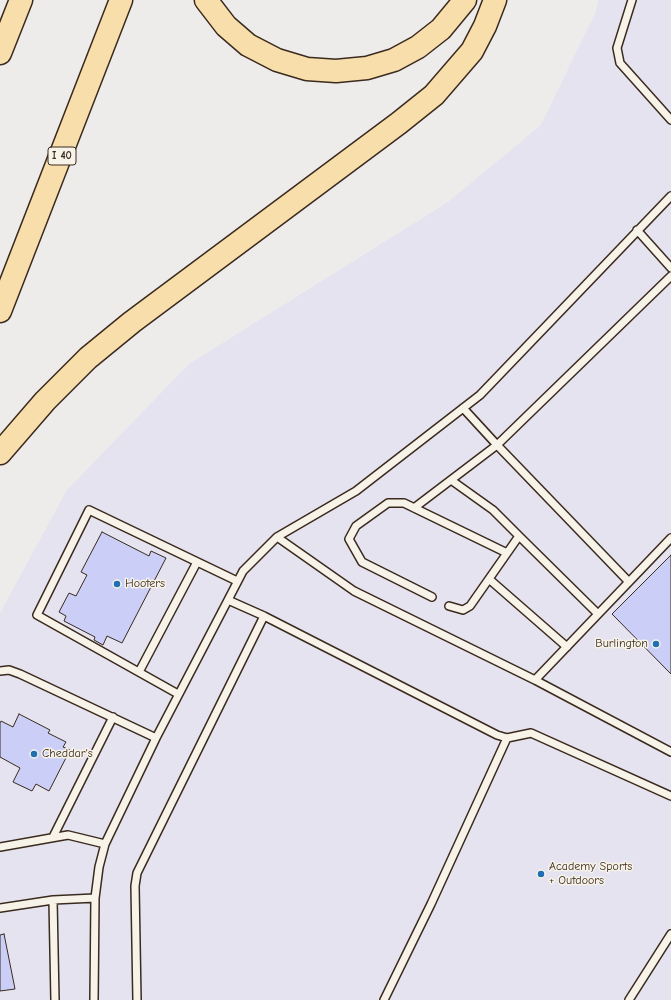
<!DOCTYPE html>
<style>
body{margin:0}
canvas{display:block;background:#eeeceb}
</style>
<canvas width="671" height="1000"></canvas>
<script>
const context = document.querySelector('canvas').getContext('2d');
context.lineJoin = 'round';
function fillPath(path, color) {
  context.fillStyle = color;
  context.fill(path, 'evenodd');
}
function shape(rows) {
  const path = new Path2D();
  for (const r of rows) {
    path.moveTo(r[0], r[1]);
    for (let i = 2; i < r.length; i += 2) path.lineTo(r[i], r[i + 1]);
  }
  return path;
}
function strokePath(path, color, width, dash) {
  context.strokeStyle = color;
  context.lineWidth = width;
  context.lineCap = dash ? 'butt' : 'round';
  context.setLineDash(dash || []);
  context.stroke(path);
}
function write(font, color, halo, rows, align = 'center') {
  context.font = font + ' "Comic Neue",sans-serif';
  context.lineWidth = 3;
  context.setLineDash([]);
  context.textBaseline = 'middle';
  context.strokeStyle = halo;
  context.fillStyle = color;
  for (const [text, x, y, turn = 0] of rows) {
    context.save();
    context.translate(x, y);
    context.rotate((+turn || 0) * Math.PI / 180);
    context.textAlign = isNaN(turn) ? turn : align;
    if (halo) context.strokeText(text, 0, 0);
    context.fillText(text, 0, 0);
    context.restore();
  }
}
fillPath(shape([
 [598,0,671,0,671,1000,0,1000,0,613,67,490,189,364,448,202,541,125,596,11]
]), '#e4e3ef');
const building = shape([
 [102,532,149,556,151,551,166,558,122,643,107,636,103,645,94,640,95,637,64,621,66,616,59,612,69,593,76,596,87,575,81,572,102,532],
 [671,555,671,674,612,614,671,555],
 [19,714,50,730,48,733,66,742,63,747,70,750,49,791,36,784,32,791,13,782,20,768,0,757,0,723,1,721,13,727,19,714],
 [4,934,15,989,0,991,0,935,4,934]
]);
fillPath(building, '#cbcff7');
strokePath(building, '#3b2a1e', 1);
const service = shape([
 [632,0,617,48,620,63,671,120],
 [637,230,671,268],
 [463,408,497,445,671,276],
 [451,480,493,510,519,536],
 [414,508,497,445,629,582],
 [277,537,354,591,535,680,671,752],
 [489,579,567,647],
 [432,597,362,562,349,539,356,526,388,503,404,503,507,553],
 [228,600,243,571,277,537,356,491,480,395,671,196],
 [449,606,463,610,470,606,519,536,598,614],
 [0,671,9,670,20,674,156,738],
 [139,672,197,562],
 [535,680,671,538],
 [178,694,37,615,89,510,237,581],
 [53,837,113,717],
 [0,847,68,835,105,844],
 [53,900,55,1000],
 [0,908,53,900,95,898],
 [94,1000,95,898,99,867,105,844,156,738,228,600,264,616,497,735,507,738,531,733,671,796],
 [137,1000,135,886,137,873,264,616],
 [384,1000,431,904,507,738],
 [629,1000,671,934]
]);
const motorway = shape([
 [206,0,226,26,248,45,277,60,307,69,336,71,367,68,394,60,418,47,441,29,465,0],
 [0,53,21,0],
 [0,311,121,0],
 [0,453,45,401,88,358,132,322,399,123,434,95,472,51,485,26,495,0]
]);
strokePath(service, '#3b2a1e', 10);
strokePath(motorway, '#3b2a1e', 25);
strokePath(service, '#f7f3e8', 7);
strokePath(motorway, '#f8deab', 22);
for (const [x, y, r, color] of [
 [117,584,4,"#1f6fb2"],
 [656,644,4,"#1f6fb2"],
 [34,754,4,"#1f6fb2"],
 [541,874,4,"#1f6fb2"]
]) {
  const dot = new Path2D();
  dot.arc(x, y, r, 0, 2 * Math.PI);
  context.fillStyle = color;
  context.fill(dot);
  strokePath(dot, '#f7f3e8', 1.5);
}
for (const [x, y, w] of [
 [62,156,28]
]) {
  const box = new Path2D();
  box.roundRect(x - w / 2, y - 9, w, 18, 3);
  context.fillStyle = '#f7f3e8';
  context.fill(box);
  strokePath(box, '#3b2a1e', 1);
}
write('bold 11px', '#3b2a1e', null, [
 ["I 40",62,156]
]);
write('12px', '#3b2a1e', '#f7f3e8', [
 ["Hooters",125,584],
 ["Burlington",648,644,"right"],
 ["Cheddar's",42,754],
 ["Academy Sports",549,867],
 ["+ Outdoors",549,881]
], 'left');
</script>
